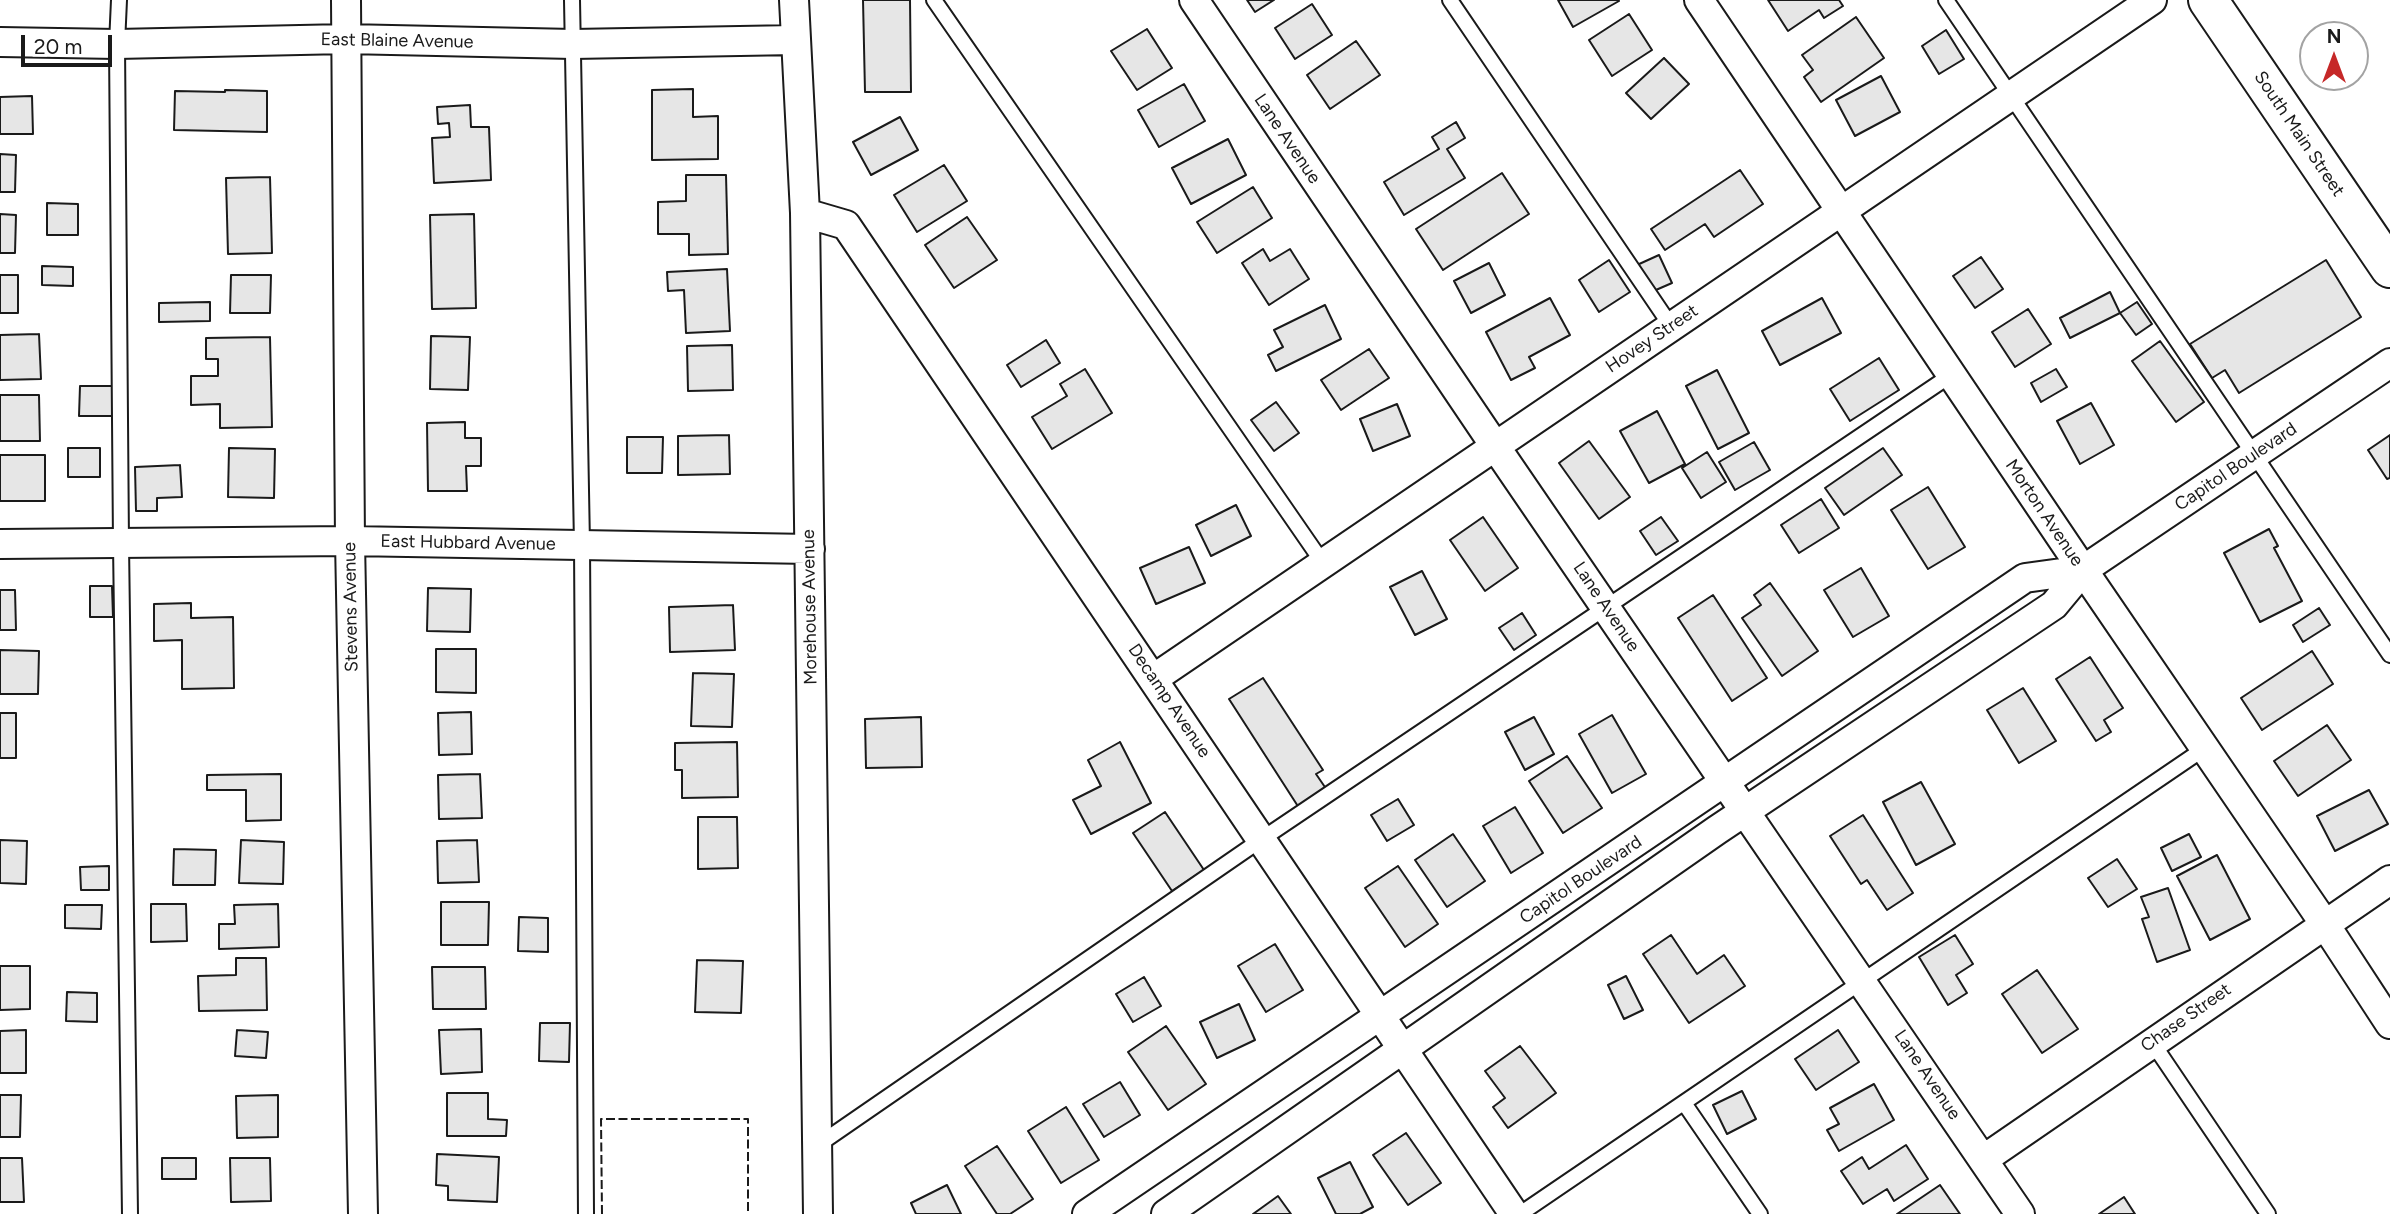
<!DOCTYPE html>
<style>
body{margin:0}
#map{position:relative;width:2390px;height:1214px;overflow:hidden;background:#fff;font-family:Figtree,sans-serif}
canvas{display:block}
.north{position:absolute;left:2299px;top:21px;width:70px;height:70px;box-sizing:border-box;background:#fff;border:2px solid #a3a3a3;border-radius:50%;rotate:0deg;font-size:19px;font-weight:700;line-height:28px;text-align:center;color:#1a1a1a}
.north::after{content:'';display:block;margin:auto;width:24px;height:32px;background:#c62828;clip-path:polygon(50% 0,100% 100%,50% 72%,0 100%)}
.scale{position:absolute;left:21px;top:35px;width:91px;height:32px;box-sizing:border-box;border:4px solid #1a1a1a;border-top:0;padding-left:9px;font-size:21px;line-height:24px;white-space:nowrap;color:#1a1a1a;-webkit-text-stroke:5px #fff;paint-order:stroke}
</style>
<div id="map">
<canvas width="2390" height="1214"></canvas>
<div class="north">N</div>
<div class="scale">20 m</div>
</div>
<script>
const context = document.querySelector('canvas').getContext('2d');
context.lineJoin = 'round';
function fillPath(path, color) {
  context.fillStyle = color;
  context.fill(path, 'evenodd');
}
function shape(rows) {
  const path = new Path2D();
  for (const r of rows) {
    path.moveTo(r[0], r[1]);
    for (let i = 2; i < r.length; i += 2) path.lineTo(r[i], r[i + 1]);
  }
  return path;
}
function strokePath(path, color, width, dash) {
  context.strokeStyle = color;
  context.lineWidth = width;
  context.lineCap = dash ? 'butt' : 'round';
  context.setLineDash(dash || []);
  context.stroke(path);
}
function write(font, color, halo, rows, align = 'center') {
  context.font = font + ' Figtree,sans-serif';
  context.lineWidth = 5;
  context.setLineDash([]);
  context.textBaseline = 'middle';
  context.strokeStyle = halo;
  context.fillStyle = color;
  for (const [text, x, y, turn = 0] of rows) {
    context.save();
    context.translate(x, y);
    context.rotate((+turn || 0) * Math.PI / 180);
    context.textAlign = isNaN(turn) ? turn : align;
    if (halo) context.strokeText(text, 0, 0);
    context.fillText(text, 0, 0);
    context.restore();
  }
}
const building = shape([
 [863,0,910,0,911,92,865,92,863,0],
 [1247,0,1274,0,1255,12,1247,0],
 [1558,0,1618,0,1619,1,1573,27,1558,0],
 [1768,0,1839,0,1843,6,1824,18,1819,10,1788,31,1768,0],
 [1312,4,1332,35,1295,59,1275,28,1312,4],
 [1629,14,1652,50,1612,76,1589,40,1629,14],
 [1856,17,1884,58,1821,102,1804,77,1813,70,1802,55,1856,17],
 [1147,29,1172,68,1137,90,1111,51,1147,29],
 [1946,30,1964,59,1939,74,1922,46,1946,30],
 [1356,41,1380,75,1330,109,1307,75,1356,41],
 [1664,58,1689,84,1651,119,1626,93,1664,58],
 [1881,76,1900,112,1855,136,1836,100,1881,76],
 [1184,84,1205,121,1159,147,1138,110,1184,84],
 [693,89,693,117,718,116,718,159,652,160,652,90,693,89],
 [225,90,267,91,267,132,174,130,175,91,225,92,225,90],
 [32,96,33,134,0,134,0,97,32,96],
 [470,105,471,127,489,127,491,180,434,183,432,138,450,137,449,123,438,124,437,107,470,105],
 [900,117,918,150,871,175,853,142,900,117],
 [1456,122,1465,138,1447,149,1465,178,1404,215,1384,182,1439,149,1432,137,1456,122],
 [1228,139,1246,175,1191,204,1172,168,1228,139],
 [0,154,16,155,15,192,0,192,0,154],
 [944,165,967,201,917,232,894,195,944,165],
 [1740,170,1763,204,1714,237,1705,224,1665,250,1651,229,1740,170],
 [1502,173,1529,214,1443,270,1416,229,1502,173],
 [686,175,726,175,728,254,689,255,689,234,658,234,658,202,686,201,686,175],
 [270,177,272,253,228,254,226,178,270,177],
 [1253,187,1272,218,1217,253,1197,222,1253,187],
 [47,203,78,204,78,235,47,235,47,203],
 [0,214,16,215,15,253,0,253,0,214],
 [474,214,476,308,432,309,430,215,474,214],
 [967,217,997,260,954,288,925,245,967,217],
 [1263,249,1270,261,1290,249,1309,279,1269,305,1242,263,1263,249],
 [1659,255,1672,283,1649,293,1637,265,1659,255],
 [1981,257,2003,289,1975,308,1953,276,1981,257],
 [1609,260,1630,292,1599,312,1579,280,1609,260],
 [2326,260,2361,317,2239,393,2225,370,2212,378,2190,344,2326,260],
 [1489,263,1505,295,1471,313,1454,281,1489,263],
 [42,266,73,267,73,286,42,285,42,266],
 [727,269,730,331,686,333,684,290,668,291,667,272,727,269],
 [0,275,18,275,18,313,0,313,0,275],
 [231,275,271,275,270,313,230,313,231,275],
 [2110,292,2120,313,2070,338,2060,318,2110,292],
 [1550,298,1570,335,1529,357,1535,368,1511,380,1486,332,1550,298],
 [1822,298,1841,333,1780,365,1762,331,1822,298],
 [210,302,210,321,159,322,159,303,210,302],
 [2137,302,2152,324,2136,335,2120,313,2137,302],
 [1325,305,1341,339,1276,371,1268,355,1283,347,1274,330,1325,305],
 [2028,309,2051,344,2015,367,1992,332,2028,309],
 [39,334,41,379,0,380,0,335,39,334],
 [431,336,470,337,468,390,430,389,431,336],
 [270,337,272,427,220,428,220,404,191,405,191,376,218,376,218,359,206,359,206,338,270,337],
 [1046,340,1060,363,1021,387,1007,365,1046,340],
 [2160,341,2204,402,2176,422,2132,361,2160,341],
 [732,345,733,390,688,391,687,346,732,345],
 [1369,349,1389,378,1341,410,1321,380,1369,349],
 [1879,358,1899,390,1850,421,1830,389,1879,358],
 [1085,369,1112,413,1052,449,1032,417,1067,396,1060,384,1085,369],
 [2056,369,2067,387,2041,402,2031,383,2056,369],
 [1717,370,1749,433,1718,449,1686,386,1717,370],
 [80,386,112,386,112,416,79,416,80,386],
 [0,395,39,395,40,441,0,441,0,395],
 [1276,402,1299,433,1274,451,1251,420,1276,402],
 [2091,403,2114,445,2080,464,2057,421,2091,403],
 [1397,404,1410,436,1373,451,1360,419,1397,404],
 [1657,411,1685,464,1649,483,1620,431,1657,411],
 [465,422,465,438,481,438,481,466,466,466,467,491,428,491,427,423,465,422],
 [729,435,730,474,678,475,678,436,729,435],
 [2390,435,2390,478,2387,479,2368,450,2390,435],
 [627,437,663,437,662,473,627,473,627,437],
 [1589,441,1630,497,1599,519,1559,463,1589,441],
 [1754,442,1770,470,1735,490,1719,462,1754,442],
 [68,448,100,448,100,477,68,477,68,448],
 [229,448,275,449,274,498,228,497,229,448],
 [1883,448,1902,475,1844,515,1825,488,1883,448],
 [1707,452,1726,482,1701,498,1682,468,1707,452],
 [0,455,45,455,45,501,0,501,0,455],
 [180,465,182,497,157,498,157,511,136,511,135,467,180,465],
 [1928,487,1965,547,1928,569,1891,510,1928,487],
 [1821,499,1839,528,1799,553,1781,525,1821,499],
 [1236,505,1251,536,1211,556,1196,525,1236,505],
 [1483,517,1518,568,1485,591,1450,540,1483,517],
 [1661,517,1678,541,1656,555,1640,531,1661,517],
 [2269,529,2278,546,2274,548,2302,601,2260,622,2224,553,2269,529],
 [1189,547,1205,583,1156,604,1140,568,1189,547],
 [1861,568,1889,616,1853,637,1824,590,1861,568],
 [1422,571,1447,619,1415,635,1390,587,1422,571],
 [1770,583,1818,651,1782,676,1742,618,1761,605,1754,595,1770,583],
 [90,586,112,586,113,617,90,617,90,586],
 [428,588,471,589,470,632,427,631,428,588],
 [0,590,15,590,16,630,0,630,0,590],
 [1713,595,1767,678,1732,701,1678,618,1713,595],
 [191,603,191,618,233,617,234,688,182,689,182,640,154,641,154,604,191,603],
 [733,605,735,650,670,652,669,607,733,605],
 [2319,608,2330,625,2303,642,2293,625,2319,608],
 [1522,613,1536,635,1514,650,1499,628,1522,613],
 [436,649,476,649,476,693,436,692,436,649],
 [0,650,39,651,38,694,0,694,0,650],
 [2312,651,2333,684,2262,730,2241,698,2312,651],
 [2090,657,2123,708,2104,720,2111,732,2096,741,2056,679,2090,657],
 [693,673,734,674,732,727,691,726,693,673],
 [1263,678,1323,770,1316,774,1329,793,1301,811,1229,699,1263,678],
 [2023,688,2056,741,2019,763,1987,710,2023,688],
 [471,712,472,754,439,755,438,713,471,712],
 [0,713,16,713,16,758,0,758,0,713],
 [1612,715,1646,774,1612,793,1579,734,1612,715],
 [921,717,922,767,866,768,865,719,921,717],
 [1534,717,1554,754,1525,770,1505,732,1534,717],
 [2327,725,2351,760,2298,796,2274,761,2327,725],
 [737,742,738,797,682,798,682,770,675,770,675,743,737,742],
 [1120,742,1151,803,1091,834,1073,800,1101,786,1088,760,1120,742],
 [1567,756,1602,808,1563,833,1529,781,1567,756],
 [281,774,281,820,246,821,246,790,207,790,207,775,281,774],
 [480,774,482,818,439,819,438,775,480,774],
 [1921,782,1955,844,1916,865,1883,802,1921,782],
 [2369,790,2388,824,2335,851,2317,816,2369,790],
 [1398,799,1414,825,1387,841,1371,815,1398,799],
 [1515,807,1543,853,1511,873,1483,826,1515,807],
 [1165,812,1204,870,1172,891,1133,833,1165,812],
 [1863,815,1913,893,1887,910,1867,880,1861,884,1830,836,1863,815],
 [698,817,737,817,738,868,698,869,698,817],
 [1453,834,1485,881,1447,907,1415,860,1453,834],
 [2189,834,2201,857,2172,871,2161,848,2189,834],
 [0,840,27,841,26,884,0,883,0,840],
 [241,840,284,842,283,884,239,883,241,840],
 [477,840,479,882,438,883,437,841,477,840],
 [174,849,216,850,215,885,173,885,174,849],
 [2217,855,2250,919,2210,940,2177,876,2217,855],
 [2117,859,2137,889,2108,907,2088,878,2117,859],
 [109,866,109,890,81,890,80,867,109,866],
 [1398,866,1438,924,1405,947,1365,888,1398,866],
 [2168,888,2190,950,2157,962,2142,919,2149,917,2141,897,2168,888],
 [441,902,489,902,488,945,441,945,441,902],
 [151,904,186,904,187,941,151,942,151,904],
 [278,904,279,947,219,949,219,924,235,924,234,905,278,904],
 [65,905,102,905,101,929,65,928,65,905],
 [519,917,548,918,548,952,518,951,519,917],
 [1671,935,1697,974,1724,955,1745,986,1689,1023,1643,954,1671,935],
 [1955,935,1973,964,1956,975,1967,993,1948,1005,1919,957,1955,935],
 [1275,944,1303,990,1266,1012,1238,966,1275,944],
 [236,958,266,958,267,1010,199,1011,198,976,236,975,236,958],
 [697,960,743,961,741,1013,695,1012,697,960],
 [0,966,30,966,30,1009,0,1010,0,966],
 [432,967,485,967,486,1009,433,1009,432,967],
 [2037,970,2078,1029,2042,1053,2002,994,2037,970],
 [1626,976,1643,1010,1624,1019,1608,985,1626,976],
 [1144,977,1161,1006,1133,1022,1116,994,1144,977],
 [67,992,97,993,97,1022,66,1021,67,992],
 [1239,1004,1255,1040,1217,1058,1200,1022,1239,1004],
 [540,1023,570,1023,569,1062,539,1061,540,1023],
 [1166,1026,1206,1084,1168,1110,1128,1052,1166,1026],
 [481,1029,482,1072,441,1074,439,1030,481,1029],
 [26,1030,26,1073,0,1073,0,1031,26,1030],
 [237,1030,268,1032,266,1058,235,1056,237,1030],
 [1838,1030,1859,1062,1816,1090,1795,1059,1838,1030],
 [1520,1046,1556,1093,1508,1128,1493,1107,1505,1098,1485,1071,1520,1046],
 [1120,1082,1140,1115,1104,1137,1083,1104,1120,1082],
 [1874,1084,1894,1120,1839,1151,1827,1130,1839,1124,1830,1108,1874,1084],
 [1742,1091,1756,1119,1727,1134,1713,1105,1742,1091],
 [447,1093,488,1093,488,1119,507,1120,506,1136,447,1136,447,1093],
 [0,1095,21,1095,20,1137,0,1137,0,1095],
 [278,1095,278,1137,237,1138,236,1096,278,1095],
 [1066,1107,1099,1160,1061,1183,1028,1131,1066,1107],
 [1406,1133,1441,1183,1408,1205,1373,1155,1406,1133],
 [1906,1145,1928,1179,1894,1201,1887,1189,1863,1204,1841,1171,1862,1157,1869,1169,1906,1145],
 [997,1146,1033,1199,1010,1214,997,1214,965,1166,997,1146],
 [437,1154,499,1157,497,1202,448,1200,448,1186,436,1185,437,1154],
 [0,1158,22,1158,24,1202,0,1202,0,1158],
 [162,1158,196,1158,196,1179,162,1179,162,1158],
 [230,1158,270,1158,271,1201,231,1202,230,1158],
 [1350,1162,1373,1207,1360,1214,1336,1214,1318,1178,1350,1162],
 [947,1185,961,1214,916,1214,911,1203,947,1185],
 [1940,1185,1960,1214,1897,1214,1940,1185],
 [1278,1196,1291,1214,1253,1214,1278,1196],
 [2124,1197,2135,1214,2099,1214,2124,1197]
]);
fillPath(building, '#e6e6e6');
strokePath(building, '#1a1a1a', 2);
const service = shape([
 [119,0,117,44,121,544,130,1214],
 [572,0,582,544,586,1214],
 [934,0,1323,563],
 [1450,0,1671,326],
 [1946,0,2390,655],
 [2152,1042,2268,1214],
 [1684,1103,1760,1214],
 [818,1145,1262,839,1951,375],
 [1520,1214,2205,748]
]);
const minor = shape([
 [346,0,350,541,363,1214],
 [794,0,805,213,818,1214],
 [1194,0,1495,446,2020,1214],
 [1699,0,2083,570,2324,923,2390,1024],
 [0,42,117,44,346,39,573,44,795,40],
 [805,213,846,225,1514,1214],
 [0,544,350,541,810,549],
 [1153,679,2152,0],
 [1984,1159,2390,880],
 [1087,1214,2025,578,2083,570],
 [1166,1214,1717,830,2054,605,2083,570,2390,363]
]);
const secondary = shape([
 [2208,0,2390,268]
]);
strokePath(service, '#1a1a1a', 18);
strokePath(minor, '#1a1a1a', 32);
strokePath(secondary, '#1a1a1a', 42);
strokePath(service, '#fff', 14);
strokePath(minor, '#fff', 28);
strokePath(secondary, '#fff', 38);
strokePath(shape([
 [602,1214,601,1119,748,1119,748,1214]
]), '#1a1a1a', 2, [9, 3.5]);
write('18px', '#1a1a1a', '#fff', [
 ["East Blaine Avenue",397,41,1],
 ["South Main Street",2299,134,56],
 ["Lane Avenue",1287,139,56],
 ["Hovey Street",1652,339,-34],
 ["Capitol Boulevard",2236,467,-34],
 ["Morton Avenue",2044,513,56],
 ["East Hubbard Avenue",468,543,1],
 ["Stevens Avenue",351,607,-91],
 ["Morehouse Avenue",810,607,-91],
 ["Lane Avenue",1606,607,56],
 ["Decamp Avenue",1169,701,56],
 ["Capitol Boulevard",1581,880,-34],
 ["Chase Street",2186,1018,-35],
 ["Lane Avenue",1927,1075,56]
]);
</script>
